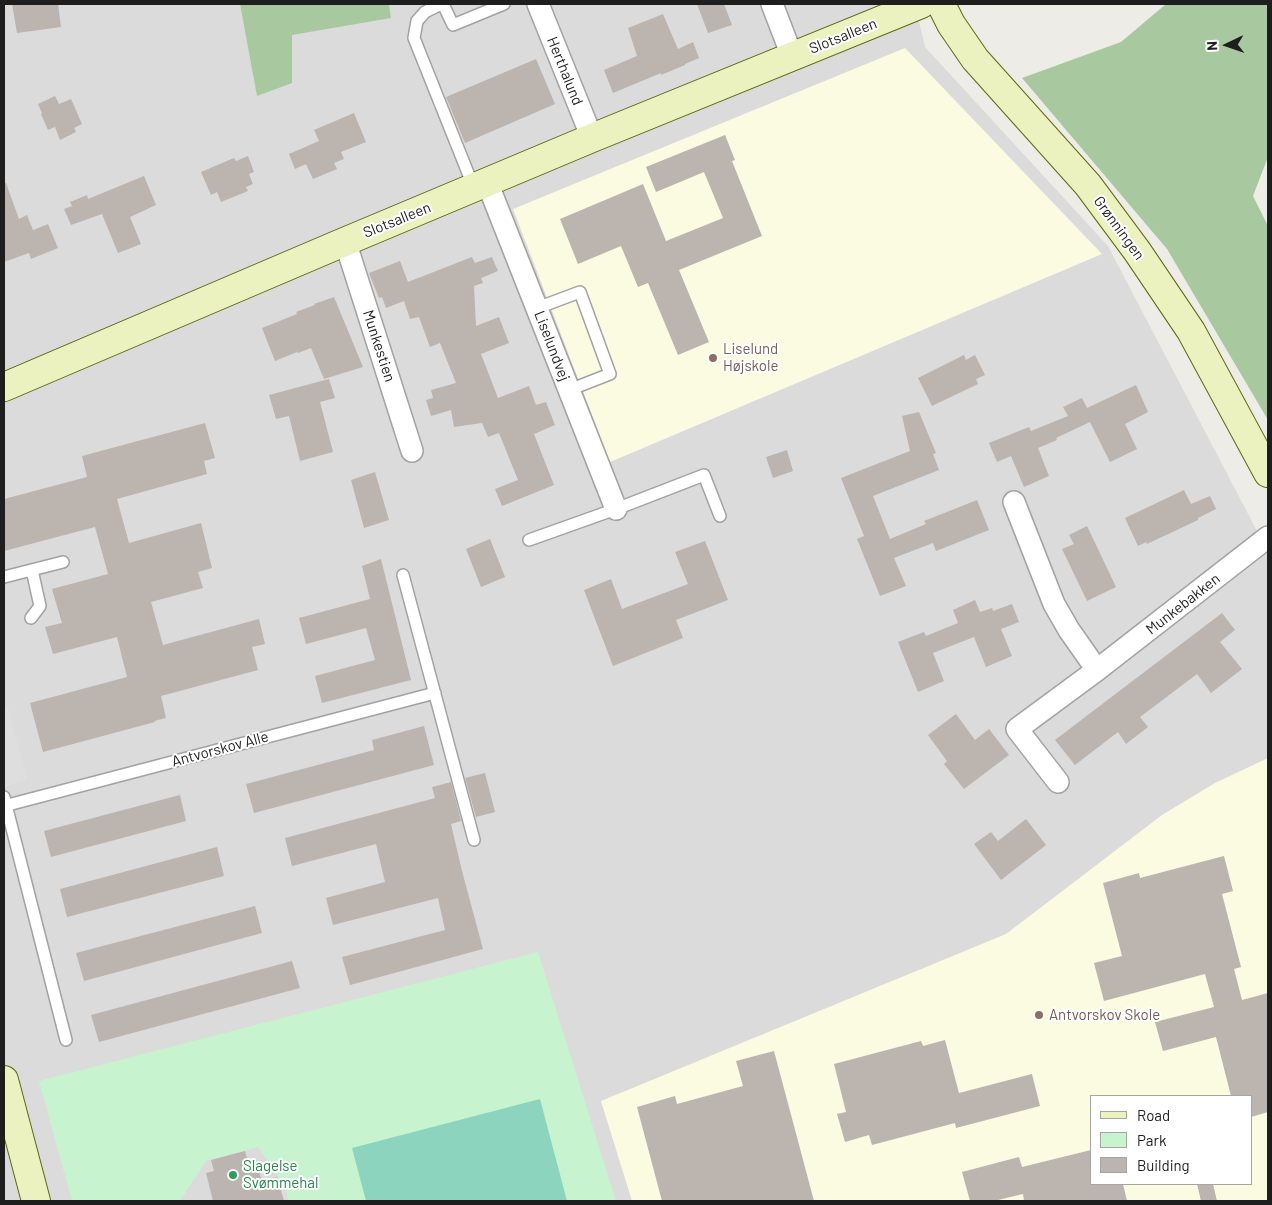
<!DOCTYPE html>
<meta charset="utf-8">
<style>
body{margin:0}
#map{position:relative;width:1272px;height:1205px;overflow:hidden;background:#eeece6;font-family:Barlow,sans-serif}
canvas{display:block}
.frame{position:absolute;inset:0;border:5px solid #1e1e1e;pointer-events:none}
.legend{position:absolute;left:1090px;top:1095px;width:162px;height:90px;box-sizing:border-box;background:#fff;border:1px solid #a5a5a5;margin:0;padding:6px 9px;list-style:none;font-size:15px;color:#1e1e1e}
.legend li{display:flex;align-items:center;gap:10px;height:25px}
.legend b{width:25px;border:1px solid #a5a5a5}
.north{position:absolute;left:1202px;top:20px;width:50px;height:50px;-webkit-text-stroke:4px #fff;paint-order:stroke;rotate:267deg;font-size:14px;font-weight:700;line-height:20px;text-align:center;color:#1e1e1e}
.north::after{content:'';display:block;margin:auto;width:18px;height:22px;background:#1e1e1e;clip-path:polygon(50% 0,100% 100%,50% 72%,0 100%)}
</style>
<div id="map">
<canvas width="1272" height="1205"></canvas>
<div class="frame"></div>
<ul class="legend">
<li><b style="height:6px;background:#ecf2bf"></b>Road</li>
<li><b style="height:14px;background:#c7f3ce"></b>Park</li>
<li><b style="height:14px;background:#bbb4af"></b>Building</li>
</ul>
<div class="north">N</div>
</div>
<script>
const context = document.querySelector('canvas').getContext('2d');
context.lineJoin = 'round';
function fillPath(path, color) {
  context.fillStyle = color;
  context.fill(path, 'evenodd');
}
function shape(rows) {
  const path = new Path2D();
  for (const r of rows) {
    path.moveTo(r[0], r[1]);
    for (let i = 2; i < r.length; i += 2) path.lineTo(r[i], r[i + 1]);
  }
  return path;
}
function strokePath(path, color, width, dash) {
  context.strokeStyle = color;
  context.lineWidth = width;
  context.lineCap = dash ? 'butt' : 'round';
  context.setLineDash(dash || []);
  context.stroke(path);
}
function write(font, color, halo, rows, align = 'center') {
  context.font = font + ' Barlow,sans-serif';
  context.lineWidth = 4;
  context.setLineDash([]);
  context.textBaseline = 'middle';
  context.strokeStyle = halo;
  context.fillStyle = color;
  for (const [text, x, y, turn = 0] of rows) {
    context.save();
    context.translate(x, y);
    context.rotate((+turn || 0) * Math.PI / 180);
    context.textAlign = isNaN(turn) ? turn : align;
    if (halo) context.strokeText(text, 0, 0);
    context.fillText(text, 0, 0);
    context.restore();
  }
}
fillPath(shape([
 [4,4,915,4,925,47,1108,246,1268,552,1268,1201,4,1201],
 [1091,1096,1251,1096,1251,1184,1091,1184]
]), '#dcdbdb');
fillPath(shape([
 [905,48,1102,254,610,462,513,209],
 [1268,758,1268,1201,632,1201,601,1101,1006,934,1162,815,1215,783],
 [1091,1096,1251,1096,1251,1184,1091,1184]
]), '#fafbe1');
fillPath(shape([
 [240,4,389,4,391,18,292,35,292,83,257,96],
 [1166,4,1268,4,1268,157,1253,196,1268,226,1268,420,1167,249,1022,78,1121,42]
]), '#a8c99f');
fillPath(shape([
 [538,952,616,1201,289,1201,284,1186,258,1147,206,1161,180,1201,72,1201,39,1081]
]), '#c7f3ce');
fillPath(shape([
 [540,1099,567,1201,366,1201,352,1148]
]), '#8cd4bd');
fillPath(shape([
 [8,707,27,780,4,787,4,708]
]), '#dedede');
fillPath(shape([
 [12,4,58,4,61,27,17,33],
 [697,4,724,4,732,25,708,33],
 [663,14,678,49,693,42,699,58,685,64,685,65,661,75,661,73,613,93,604,70,637,56,628,28],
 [536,59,555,104,465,143,446,97],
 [55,96,59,104,71,99,82,124,74,128,76,132,60,140,55,127,48,130,41,114,42,113,38,104],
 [354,113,366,142,341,152,344,159,334,163,337,169,313,179,306,164,295,169,289,154,319,141,314,130],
 [725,135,735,160,732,161,762,236,679,270,709,342,678,355,648,283,638,287,621,246,578,264,560,219,643,184,666,241,723,218,704,172,656,192,646,167],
 [248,156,254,172,249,174,253,184,246,187,248,191,221,202,217,192,211,195,201,172,234,158,236,161],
 [144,176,156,205,130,217,141,244,118,253,102,214,71,225,64,209,72,206,70,202,87,195,88,199],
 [4,183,6,183,19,219,27,215,33,230,48,224,58,248,31,259,29,253,4,262],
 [472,257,475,263,492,257,498,271,481,278,483,283,474,286,476,326,499,317,509,343,481,354,498,398,529,386,536,405,546,402,555,425,534,434,554,485,502,506,495,489,518,480,499,433,488,437,482,423,454,427,451,410,431,416,426,400,433,398,431,390,456,383,440,343,430,347,419,317,410,319,404,301,386,308,382,297,379,298,369,273,400,261,408,282],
 [334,297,363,367,324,379,311,348,298,353,297,352,275,361,262,328,297,314,296,312,315,305,314,304],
 [964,355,966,360,975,355,985,375,976,379,978,384,932,406,918,378],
 [329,379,335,398,320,402,333,452,300,461,289,416,276,419,269,395],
 [1136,385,1148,412,1125,424,1137,449,1110,462,1090,422,1056,438,1057,440,1038,448,1049,476,1024,487,1011,456,997,462,989,443,1029,427,1031,431,1068,416,1063,407,1082,398,1087,408],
 [919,412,936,453,933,454,939,470,873,496,890,539,926,524,924,521,977,500,989,530,936,551,933,543,894,558,906,586,880,596,857,539,864,536,841,478,910,451,902,416],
 [205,423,215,458,204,461,207,474,117,499,129,543,201,523,212,568,198,572,203,588,151,602,163,645,259,619,265,644,252,647,258,670,161,696,166,718,154,721,155,722,43,752,30,703,127,677,117,637,53,654,45,627,62,623,52,589,108,574,95,527,4,551,4,499,87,477,82,456],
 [787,450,793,471,773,478,766,457],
 [375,472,389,520,364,528,351,480],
 [1184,490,1191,504,1210,496,1216,509,1198,518,1198,520,1147,544,1146,542,1138,546,1125,518],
 [1087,526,1116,587,1087,601,1062,549,1074,544,1069,535],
 [490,539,505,577,481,587,466,549],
 [705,541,728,600,676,620,683,638,613,666,584,590,611,579,622,609,688,584,675,552],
 [381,559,411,680,322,703,315,676,375,660,366,628,306,644,299,618,370,599,362,566],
 [975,600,980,612,992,608,993,611,1012,604,1019,622,1001,629,1012,656,986,667,974,637,933,653,944,681,918,692,898,642,924,632,926,636,958,623,953,610],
 [1222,613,1235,630,1220,642,1242,669,1211,693,1197,674,1140,717,1148,727,1126,744,1118,732,1075,765,1055,740],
 [956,714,975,740,989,729,1009,755,964,789,944,764,947,761,928,735],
 [424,726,434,765,254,813,246,784,374,750,372,740],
 [485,773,495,812,476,817,465,778],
 [451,782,461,821,451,824,462,871,483,949,350,985,342,957,445,930,438,898,333,925,326,898,385,882,376,844,292,866,285,838,435,798,432,787],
 [180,795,186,821,51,857,44,831],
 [1026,819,1046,845,1001,880,974,844,991,832,998,841],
 [217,847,224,876,67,917,60,889],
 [1224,856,1233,891,1222,894,1241,967,1234,969,1242,1000,1268,993,1268,1112,1251,1117,1251,1096,1231,1096,1216,1037,1163,1051,1155,1022,1214,1007,1205,974,1104,1001,1094,963,1122,956,1103,883,1139,873,1140,878],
 [255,906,262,933,84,981,76,953],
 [292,961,300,988,99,1042,91,1015],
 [945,1040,959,1093,1032,1074,1040,1106,956,1128,955,1123,872,1145,869,1135,845,1142,837,1114,846,1112,834,1064,921,1041,923,1046],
 [774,1051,814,1201,662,1201,637,1107,675,1096,677,1104,743,1086,736,1061],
 [1091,1150,1091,1184,1123,1184,1127,1201,1024,1201,1023,1194,994,1201,970,1201,962,1172,1019,1157,1022,1167],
 [245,1151,248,1162,256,1160,262,1182,277,1177,284,1201,213,1201,206,1173,214,1171,211,1160],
 [1197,1184,1213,1184,1217,1201,1201,1201]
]), '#bbb4af');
const lane = shape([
 [441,4,425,12,417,21,414,38,474,188],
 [443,4,453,25,504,4],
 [537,308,580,292,610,374,569,390],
 [529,540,616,509,704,475,720,516],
 [403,575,474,840],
 [4,577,63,562],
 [31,618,40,606,32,570],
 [4,797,66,1040],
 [4,806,435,693]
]);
const street = shape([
 [538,4,592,138],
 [772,4,792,56],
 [487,182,616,509],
 [345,241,412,451],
 [1014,502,1054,604,1069,630,1097,670],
 [1058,782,1017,729,1097,670,1268,537]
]);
const secondary = shape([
 [941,4,951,24,975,59,1088,185,1137,251,1191,331,1268,473],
 [4,387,337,245,592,138,921,4],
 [4,1080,36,1201]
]);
strokePath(lane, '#a2a2a2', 14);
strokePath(street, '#a2a2a2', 24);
strokePath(secondary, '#5a6911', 30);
strokePath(lane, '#fff', 11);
strokePath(street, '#fff', 21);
strokePath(secondary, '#ecf2bf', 28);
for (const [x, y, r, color] of [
 [713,358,5,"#8d6e63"],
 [1039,1015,5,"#8d6e63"],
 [233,1175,5,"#2e9e5b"]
]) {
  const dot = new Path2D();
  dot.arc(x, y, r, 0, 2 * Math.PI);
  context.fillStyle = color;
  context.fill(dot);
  strokePath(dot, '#fff', 2);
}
write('15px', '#1e1e1e', '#fff', [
 ["Slotsalleen",843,36,-22],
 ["Herthalund",565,71,68],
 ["Slotsalleen",397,220,-22],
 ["Grønningen",1119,228,54],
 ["Munkestien",379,346,72],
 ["Liselundvej",552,346,69],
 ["Munkebakken",1183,604,-38],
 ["Antvorskov Alle",220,749,-15]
]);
write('15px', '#785e54', '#fff', [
 ["Liselund",723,349],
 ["Højskole",723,366],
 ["Antvorskov Skole",1049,1015]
], 'left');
write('15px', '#27864d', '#fff', [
 ["Slagelse",243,1166],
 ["Svømmehal",243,1183]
], 'left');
</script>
